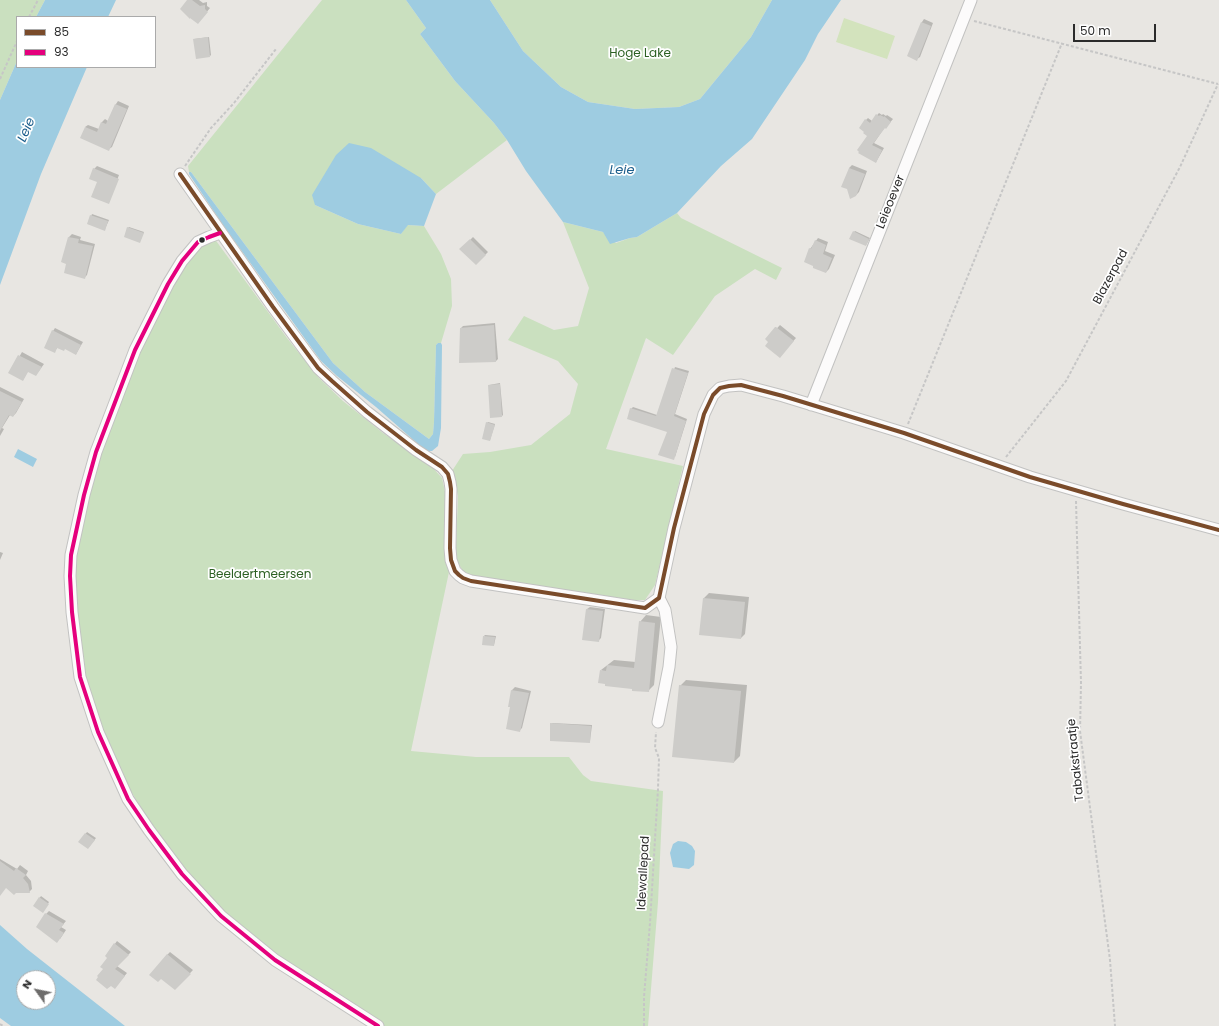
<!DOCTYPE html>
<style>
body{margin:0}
#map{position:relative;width:1219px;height:1026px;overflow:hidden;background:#e8e6e2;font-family:Poppins,sans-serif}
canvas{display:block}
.legend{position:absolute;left:16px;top:16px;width:140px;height:52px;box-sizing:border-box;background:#fff;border:1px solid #aaa;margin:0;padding:5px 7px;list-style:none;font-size:12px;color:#2b2b2b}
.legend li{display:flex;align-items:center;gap:8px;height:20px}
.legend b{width:20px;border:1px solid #aaa}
.north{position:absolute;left:16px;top:970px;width:40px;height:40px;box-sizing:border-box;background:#fff;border:1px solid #aaa;border-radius:50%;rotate:303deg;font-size:11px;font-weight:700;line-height:16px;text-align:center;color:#2b2b2b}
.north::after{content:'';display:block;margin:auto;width:14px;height:18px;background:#6d6c6b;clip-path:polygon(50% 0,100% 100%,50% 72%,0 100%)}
.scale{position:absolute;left:1073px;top:24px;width:83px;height:18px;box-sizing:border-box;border:2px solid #2b2b2b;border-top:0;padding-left:5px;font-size:12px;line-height:14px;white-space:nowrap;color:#2b2b2b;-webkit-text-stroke:3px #fff;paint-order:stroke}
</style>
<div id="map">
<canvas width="1219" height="1026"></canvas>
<ul class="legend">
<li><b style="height:5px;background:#7a4b2a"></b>85</li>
<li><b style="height:5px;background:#e5007d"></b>93</li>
</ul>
<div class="north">N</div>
<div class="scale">50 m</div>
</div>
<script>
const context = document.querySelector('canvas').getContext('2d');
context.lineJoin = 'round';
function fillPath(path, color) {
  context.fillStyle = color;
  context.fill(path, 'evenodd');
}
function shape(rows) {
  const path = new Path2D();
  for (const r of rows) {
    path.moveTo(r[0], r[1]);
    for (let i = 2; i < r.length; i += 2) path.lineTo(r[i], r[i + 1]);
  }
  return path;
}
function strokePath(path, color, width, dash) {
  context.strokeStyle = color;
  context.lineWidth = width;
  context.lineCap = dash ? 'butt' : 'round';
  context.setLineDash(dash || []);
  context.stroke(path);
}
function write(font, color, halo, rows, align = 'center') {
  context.font = font + ' Poppins,sans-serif';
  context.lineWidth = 3.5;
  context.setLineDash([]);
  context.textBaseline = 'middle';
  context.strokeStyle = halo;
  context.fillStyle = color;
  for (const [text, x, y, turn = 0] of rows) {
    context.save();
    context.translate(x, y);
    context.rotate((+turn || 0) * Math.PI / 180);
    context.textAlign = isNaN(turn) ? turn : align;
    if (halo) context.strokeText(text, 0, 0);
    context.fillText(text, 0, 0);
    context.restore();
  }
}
fillPath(shape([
 [0,0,45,0,36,17,17,17,17,61,0,100],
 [322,0,406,0,426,28,420,34,455,81,494,123,507,140,436,194,421,178,315,205,358,224,401,234,407,225,424,226,441,254,451,279,452,306,441,343,438,343,436,345,434,422,433,434,429,439,365,392,333,363,191,172,189,172,188,166],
 [490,0,772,0,751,37,700,99,679,107,635,109,588,102,561,87,523,51],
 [677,213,681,218,782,268,776,280,755,269,715,296,673,355,646,338,606,449,683,466,655,585,645,600,634,600,497,580,473,576,466,573,463,571,457,561,456,548,458,496,455,481,452,471,463,454,490,452,531,445,570,414,578,384,558,361,508,340,524,316,554,330,578,326,589,288,563,222,603,232,616,243,630,238,637,237],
 [214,238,287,338,319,378,343,401,383,433,433,468,442,478,446,496,444,548,446,564,449,572,411,751,476,757,569,757,583,775,591,781,663,791,658,902,648,1026,384,1026,309,979,263,949,204,896,154,829,117,768,101,732,84,676,73,576,86,496,117,402,160,307,193,251]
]), '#cae0bf');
fillPath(shape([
 [844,18,895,36,887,59,836,42]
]), '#d3e3bd');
fillPath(shape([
 [45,0,116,0,108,17,36,17],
 [406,0,490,0,523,51,561,87,588,102,635,109,679,107,700,99,751,37,772,0,841,0,818,34,805,60,752,139,721,166,677,213,637,237,630,238,610,244,603,232,563,222,526,171,507,140,494,123,455,81,420,34,426,28],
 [17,61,17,67,87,67,41,174,0,285,0,100],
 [349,143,371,148,421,178,436,194,424,226,408,225,401,234,358,224,315,205,312,195,336,155],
 [189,172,191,172,333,363,365,392,429,439,433,434,434,422,436,345,438,343,441,343,442,345,441,428,438,446,432,451,426,451,376,407,337,376,321,361,223,225,189,174],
 [18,449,37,459,33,467,14,457],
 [678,841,686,842,692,846,695,851,694,865,689,869,673,867,670,853,673,844],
 [0,925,27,949,125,1026,11,1026,0,1018],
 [24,978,48,978,48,1002,24,1002]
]), '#9ecce1');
fillPath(shape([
 [189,0,199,0,203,3,207,2,207,6,210,8,201,19],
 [924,19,933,23,920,57,917,59,908,56,922,22],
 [209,37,211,55,210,56,194,39],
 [118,101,129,106,112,147,109,149,85,127,88,125,99,129,102,122,105,119,108,121,116,104],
 [879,113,882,115,883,114,886,116,887,115,893,119,888,125,885,127,874,143,884,148,876,162,868,135,866,120,868,118,872,121],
 [852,165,867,171,859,192,856,195,848,188,849,168],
 [97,166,119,175,109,201,110,201,108,203,98,182,94,169],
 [92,214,109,220,105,229,88,224],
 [129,227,144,232,140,241,128,228],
 [855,231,870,238,866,245,854,232],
 [72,234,81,237,80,240,95,244,87,275,84,278,68,263,69,237],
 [473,237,488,252,476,264,461,249],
 [818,238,828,242,825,251,835,255,829,269,826,272,814,265,810,249],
 [495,323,498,359,496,361,460,362,461,328,463,326],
 [780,325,796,338,782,354,767,339],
 [55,328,83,342,76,354,65,348,58,347,54,352,53,331],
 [22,352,44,364,36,375,28,371,23,380,10,373],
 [675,367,689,371,675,414,687,419,675,457,668,432,631,409,633,407,657,415],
 [500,383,503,415,502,416,489,385],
 [0,387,24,399,16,413,13,416,10,415,2,428,4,429,0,436],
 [488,422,495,424,490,440,487,423],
 [0,552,3,553,0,560],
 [709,593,749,597,745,634,741,638,701,634,704,598],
 [590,607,605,609,601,638,598,641,587,609],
 [646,615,661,617,654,685,648,691,633,688,601,670,614,660,636,662,640,622],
 [485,635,496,636,494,645,484,636],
 [686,680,747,685,740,756,734,762,680,686],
 [515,687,531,691,522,728,519,731,511,707,509,706,512,690],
 [552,723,592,725,590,741,589,742,551,724],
 [87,832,96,838,89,847,80,842],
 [0,859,17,869,20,865,28,871,26,875,31,881,32,889,29,892,0,886],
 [41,896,49,902,44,910,34,906],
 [49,911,66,921,61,927,66,930,60,939,46,914],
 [117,941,131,952,117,966,127,973,117,985,104,969,109,958,106,956],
 [170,952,193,970,175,989,167,955]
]), '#0003');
fillPath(shape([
 [187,0,192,0,200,6,205,5,205,9,208,12,198,24,190,18,190,19,180,9],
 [921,22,931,26,917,61,907,56],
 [208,37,210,57,196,59,193,39],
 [115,104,127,109,109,151,80,138,85,127,97,132,101,122,106,124],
 [876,114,879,116,880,115,884,117,884,116,891,122,886,129,885,128,872,145,882,150,876,163,858,153,859,152,857,150,867,136,863,133,864,132,859,128,865,119,870,123],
 [93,168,119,179,109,204,91,197,97,182,89,179],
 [849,168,865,174,856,196,850,199,847,189,841,187],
 [90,215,108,221,105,231,87,224],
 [127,227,144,233,140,243,124,237],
 [853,231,869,239,866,246,849,239],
 [68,237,79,239,78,243,93,246,85,279,64,273,66,264,61,262],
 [470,239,486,255,476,265,459,249],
 [815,240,826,245,823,254,832,258,826,273,813,268,813,266,804,262,809,248,811,249],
 [494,325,496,362,459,363,460,328],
 [775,327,776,327,794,341,780,358,765,346,768,342,765,339],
 [52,330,81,345,76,355,65,349,64,351,57,348,55,353,44,348],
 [18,355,42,367,36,376,28,372,23,381,8,373],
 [672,368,688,373,674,416,686,421,674,460,658,455,667,432,627,419,630,408,656,416],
 [500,384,502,417,490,418,488,385],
 [0,391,22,402,13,417,9,415,0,431],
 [486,422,495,425,490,441,482,439],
 [703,598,745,602,741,639,699,635],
 [586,609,603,611,599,642,582,640],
 [639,621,655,623,649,692,632,691,632,689,605,686,605,684,598,683,600,670,606,671,607,665,634,668],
 [483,636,495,637,494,646,482,645],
 [679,685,741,691,734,763,672,757],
 [511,690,529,693,520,732,506,729,510,707,508,707],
 [550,723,591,726,590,743,550,741],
 [85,833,95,840,88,849,78,842],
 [0,861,14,871,16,868,26,875,23,878,28,884,30,893,16,893,14,895,6,888,0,896],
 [39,897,49,904,43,913,33,906],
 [45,913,64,924,59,930,64,933,57,943,36,927],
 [114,943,129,955,115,969,125,976,115,989,111,986,107,989,96,980,98,977,97,976,103,969,100,967,107,958,105,956],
 [167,954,191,974,175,990,161,979,158,982,149,975]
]), '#cdccc9');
const minor = shape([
 [180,174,273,307,318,368,332,381,367,412,416,450,442,467,448,474,450,482,451,489,450,548,451,560,455,571,459,575,463,578,471,581,645,608,659,598,674,528,704,414,713,395,720,388,729,386,741,385,783,396,904,433,1030,477,1123,504,1219,530],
 [220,233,209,237,198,242,182,261,168,284,135,350,96,452,84,495,71,555,70,576,72,612,80,677,98,732,128,799,149,830,182,874,221,916,275,960,378,1026],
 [811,405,971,0],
 [658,722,669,667,671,647,665,610,659,598]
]);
strokePath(minor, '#c2c2c1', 13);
strokePath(shape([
 [29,17,38,0],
 [974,21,1218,84],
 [0,79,17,41],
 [185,166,211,128,234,103,276,49],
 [908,424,1062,43],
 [1006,457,1066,381,1180,167,1218,84],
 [1076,501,1081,683,1080,731,1110,960,1115,1026],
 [0,1024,3,1026],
 [644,1026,644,997,650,923,658,789,659,758,655,748,656,732]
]), '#c6c6c6', 2, [3, 2]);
strokePath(minor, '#fcfbfb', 11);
strokePath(shape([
 [180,174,273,307,318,368,332,381,367,412,416,450,442,467,448,474,450,482,451,489,450,548,451,560,455,571,459,575,463,578,471,581,645,608,659,598,674,528,704,414,713,395,720,388,729,386,741,385,783,396,904,433,1030,477,1123,504,1219,530]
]), '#7a4b2a', 4);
strokePath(shape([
 [220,233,209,237,198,242,182,261,168,284,135,350,96,452,84,495,71,555,70,576,72,612,80,677,98,732,128,799,149,830,182,874,221,916,275,960,378,1026]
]), '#e5007d', 4);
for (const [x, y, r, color] of [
 [202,240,3.5,"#2b2b2b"]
]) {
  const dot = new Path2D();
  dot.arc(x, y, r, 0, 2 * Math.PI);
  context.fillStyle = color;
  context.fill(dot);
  strokePath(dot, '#fff', 1.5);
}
write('12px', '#2c6023', '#fff', [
 ["Hoge Lake",640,54],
 ["Beelaertmeersen",260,575]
]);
write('12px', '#2b2b2b', '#fff', [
 ["Leieoever",891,202,-68],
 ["Blazerpad",1111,277,-62],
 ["Tabakstraatje",1076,760,-96],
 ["Idewallepad",644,873,-87]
]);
write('italic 13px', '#1d5f8d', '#fff', [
 ["Leie",27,130,-67],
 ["Leie",622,171]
]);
</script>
